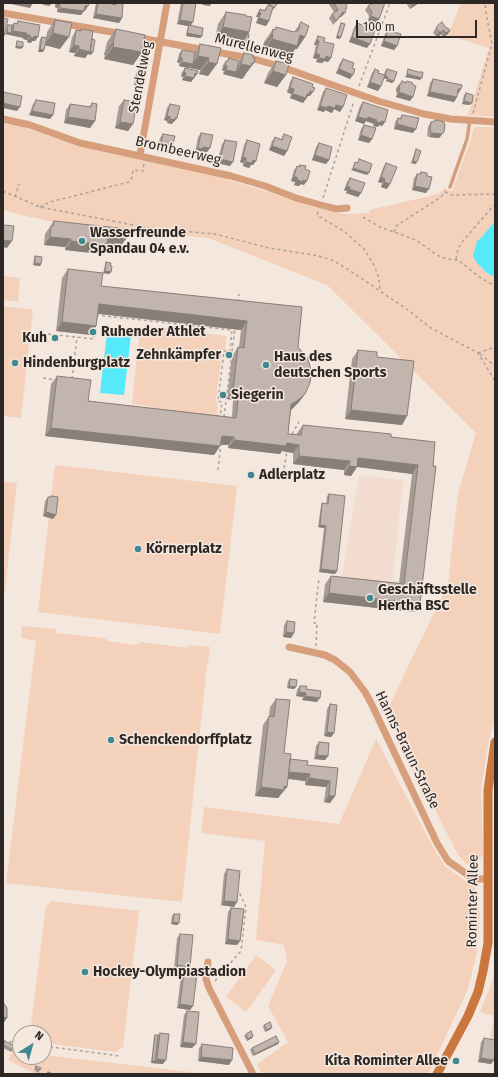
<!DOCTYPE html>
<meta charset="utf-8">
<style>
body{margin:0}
#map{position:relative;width:498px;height:1077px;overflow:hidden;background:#f4e7de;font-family:"Fira Sans",sans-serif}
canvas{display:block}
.frame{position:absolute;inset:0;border:4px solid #2d2825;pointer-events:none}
.north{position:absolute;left:12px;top:1025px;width:40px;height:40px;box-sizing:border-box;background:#f4e7de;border:1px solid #a49b94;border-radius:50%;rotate:37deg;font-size:11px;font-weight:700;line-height:16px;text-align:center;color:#2d2825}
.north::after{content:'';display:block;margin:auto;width:14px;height:18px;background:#418990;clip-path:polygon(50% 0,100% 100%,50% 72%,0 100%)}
.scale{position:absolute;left:356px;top:20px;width:121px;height:18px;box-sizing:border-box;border:2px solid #2d2825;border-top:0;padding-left:5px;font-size:12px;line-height:14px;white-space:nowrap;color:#2d2825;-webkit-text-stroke:3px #f4e7de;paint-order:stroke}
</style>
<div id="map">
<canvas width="498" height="1077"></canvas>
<div class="frame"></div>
<div class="north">N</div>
<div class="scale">100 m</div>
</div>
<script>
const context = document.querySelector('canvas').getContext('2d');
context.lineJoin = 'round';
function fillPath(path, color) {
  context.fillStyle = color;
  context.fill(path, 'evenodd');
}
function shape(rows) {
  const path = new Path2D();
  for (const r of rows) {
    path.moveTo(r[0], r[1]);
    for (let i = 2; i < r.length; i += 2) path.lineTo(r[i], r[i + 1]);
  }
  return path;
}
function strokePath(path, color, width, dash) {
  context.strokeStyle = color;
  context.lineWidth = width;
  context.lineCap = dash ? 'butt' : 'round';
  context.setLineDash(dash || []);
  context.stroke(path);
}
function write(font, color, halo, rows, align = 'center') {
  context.font = font + ' "Fira Sans",sans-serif';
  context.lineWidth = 3;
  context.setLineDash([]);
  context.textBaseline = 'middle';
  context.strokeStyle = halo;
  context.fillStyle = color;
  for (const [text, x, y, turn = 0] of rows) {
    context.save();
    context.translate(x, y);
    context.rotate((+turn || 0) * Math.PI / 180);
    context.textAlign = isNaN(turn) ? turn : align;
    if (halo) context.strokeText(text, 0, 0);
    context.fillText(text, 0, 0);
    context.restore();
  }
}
fillPath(shape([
 [359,475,403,480,392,585,342,576]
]), '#f1dccf');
fillPath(shape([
 [461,3,495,3,495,117,468,115,489,48,448,35],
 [3,123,19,126,91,149,219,177,265,191,300,203,336,213,348,214,369,213,370,210,438,194,444,188,452,191,471,139,474,127,495,127,495,221,482,237,477,241,487,273,495,277,495,717,489,740,481,788,483,855,475,864,466,864,457,853,386,712,448,584,458,493,476,433,327,285,208,238,62,224,13,213,3,210],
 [3,276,20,278,18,302,3,300],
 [3,306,33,310,21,418,3,416],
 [162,328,226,336,225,350,222,350,216,402,218,403,217,418,152,410,152,407,132,404,140,329,161,332],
 [55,465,237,486,220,634,38,612],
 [3,482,17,483,4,598,3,598],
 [22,626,56,629,56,633,104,638,108,641,135,645,141,642,188,648,189,645,210,647,208,664,207,664,182,902,6,883,36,641,21,638],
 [376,739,433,847,445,866,475,888,480,914,477,953,467,991,428,1074,262,1074,257,1064,288,1042,268,1006,287,961,284,945,256,940,265,841,201,833,204,807,339,824],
 [51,901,139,911,123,1047,116,1052,44,1043,44,1033,30,1033,46,906],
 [256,955,276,970,246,1012,226,997],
 [495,967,495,1039,490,1039,494,1016,480,1012,493,980],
 [12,1051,20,1052,20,1057,44,1057,44,1055,208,1074,35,1074,8,1060]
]), '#f4d1bb');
fillPath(shape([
 [495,221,495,277,487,273,477,263,473,256,477,241,482,237],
 [107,333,131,335,124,395,100,393]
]), '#55e9f9');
strokePath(shape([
 [359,86,390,3],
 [473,113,492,44,486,13,485,3],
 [3,191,40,207,149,228,215,234,269,248,319,256,334,261,349,270,408,310,431,328,478,353,495,381],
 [445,192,452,195,495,194],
 [15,197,19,184],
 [323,198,354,101],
 [40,207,50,202,129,182,132,178,133,170,143,171,144,163],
 [318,212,317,215,345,232,364,249,374,265,379,278,380,291],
 [363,217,380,227,416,240,437,255,447,259,458,260,481,278,495,286],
 [394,232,396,226,441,197,446,191],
 [456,259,458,249,462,242,495,204],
 [238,302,239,294],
 [96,315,232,330,230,352,224,351,218,401,222,402,220,418],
 [48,334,94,339,95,327],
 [478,353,495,347],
 [480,354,495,366],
 [43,378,55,380],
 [72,379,77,337],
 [224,417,235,328],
 [292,434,299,422],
 [218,470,221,443],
 [282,480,287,451],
 [316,646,317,623,314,623,319,578],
 [215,981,241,951,246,907,239,892],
 [3,1041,20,1043],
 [44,1046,120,1056]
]), '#aca29b', 1.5, [3, 3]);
strokePath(shape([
 [450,187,467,139,470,120]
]), '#d69e7a', 3.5);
strokePath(shape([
 [3,13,123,34],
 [135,37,254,59,279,66,378,101,424,114,451,119,495,122],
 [3,119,30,125,80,143,231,176,265,186,296,198,321,205,336,209,347,208],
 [140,155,167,3],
 [289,647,325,655,335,660,350,672,365,692,372,705,437,843,448,861,474,879,487,879],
 [208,962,206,979,209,988,253,1074]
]), '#d69e7a', 7);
strokePath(shape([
 [437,1074,468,1016,478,992,483,971,488,943,488,790,495,742]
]), '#c9773d', 9);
fillPath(shape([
 [55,3,89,3,88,6,85,11,84,11,81,15,57,12,57,8,55,7],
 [96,3,111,3,111,4,114,4,114,3,123,3,122,18,119,23,93,18],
 [181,3,196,3,190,26,202,36,200,38,186,36,188,26,177,24],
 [270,3,278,3,273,10,272,9,269,21,266,26,256,23,258,17,256,17,257,14,260,9,264,10],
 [328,3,345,3,345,13,341,17,340,17,333,25,329,18,332,14,334,12],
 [406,3,419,3,410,9],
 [368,6,379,19,376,24,368,21,369,16,365,10],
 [226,12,246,16,249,32,248,34,246,45,215,39,218,24],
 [55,20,60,49,45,45,43,52,38,52,40,39,42,37,46,38,47,32],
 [18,21,38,37,35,41,32,41,31,43,27,42,27,40,23,39,24,38,5,34,7,27,8,25,12,25,14,23,16,24],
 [442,22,447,35,442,37,441,34,438,37,436,36,433,33,434,31,437,26],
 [341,23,340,39,336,38,340,25],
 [357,23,367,48,349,42,354,28],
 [299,25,305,37,297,49,295,49,289,58,264,51,265,47,263,46,264,42,273,29,274,30,276,27,294,32],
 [81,29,92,39,91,55,88,54,85,58,74,56,75,53,69,52,72,37,76,30,80,31],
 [116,29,142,52,133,65,104,59,105,55,104,55,107,42],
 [388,30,397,46,394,50,381,46,385,34],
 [318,36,324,42,331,58,328,62,324,61,322,63,316,62,317,59,313,58,316,45,314,45,315,41],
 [200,44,221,48,208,76,199,74,200,70,179,66,179,63,177,62,179,54,182,50,195,52],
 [244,53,245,76,242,79,223,74,224,71,222,70,223,65,226,61,227,61,229,58,239,61],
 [343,59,352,68,350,79,336,73,340,63],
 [276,61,286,75,277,87,264,83,268,73],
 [139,68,143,82,140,86,134,85,136,73],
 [185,68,197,74,191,82,182,80,183,77,181,76,182,72],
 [375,69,378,73,384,75,385,71,387,69,394,81,392,83,386,81,387,79,384,78,381,86,378,91,367,87,372,73],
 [293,77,310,96,308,96,303,103,290,98,291,94,287,92,290,82],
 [433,79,458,94,457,93,457,97,454,102,427,96,430,83],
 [402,81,406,82,407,81,410,101,396,97,397,92,396,91,396,88],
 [326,88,343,107,340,112,334,109,332,113,325,110,324,112,317,110,323,92],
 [466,93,470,105,462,104,464,95],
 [36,100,53,115,50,119,29,115,33,104],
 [124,100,133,124,128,131,115,128,119,106],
 [363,102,385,122,382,126,379,125,378,127,373,126,374,124,366,121,364,124,355,121,360,106],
 [92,103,95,121,90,128,64,123,66,110,70,104,89,107],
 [170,104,177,118,174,122,173,122,172,124,167,123,167,121,164,120,167,108],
 [402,115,413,133,394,129,395,122,398,118,400,118],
 [431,122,441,136,439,138,429,137,427,135,428,127],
 [364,125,372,139,369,143,358,140,361,129],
 [201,133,210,148,207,152,201,151,200,153,195,153,198,137],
 [163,134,169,152,163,151,163,149,158,149,160,138],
 [284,134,287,151,284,156,269,150,272,141,275,137,281,139],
 [225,140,230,166,217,163,222,144],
 [247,140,256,161,253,165,251,165,249,168,243,166,243,163,240,162,244,145],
 [319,143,329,160,326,164,312,160,316,147],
 [416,149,416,164,411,163,415,151],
 [386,163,387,189,381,187,382,183,378,182,383,168],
 [300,165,305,169,304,185,301,184,299,186,294,185,295,182,291,181,294,170,297,166,299,167],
 [421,172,426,193,412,190,414,178,417,174,420,174],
 [350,178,361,193,358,197,346,193,347,191,344,190,347,182],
 [54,221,120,247,107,246,101,254,65,250,65,247,44,245,45,234],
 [35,256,41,264,40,266,33,265,34,258],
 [106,262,110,265,111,272,109,274,103,273,105,265],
 [68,269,101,286,302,307,298,347,305,394,299,402,291,410,288,434,297,434,297,433,303,425,391,437,435,442,414,612,323,602,325,584,331,576,399,583,412,474,357,467,351,476,344,475,344,470,293,464,293,453,282,451,280,454,228,448,228,445,221,445,220,446,214,455,45,436,51,384,57,376,88,401,232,417,233,400,227,399,232,356,238,347,239,347,241,330,98,314,96,326,91,335,56,331,62,278],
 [358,350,377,357,407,416,402,425,345,419,352,359],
 [329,494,337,571,335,574,319,572,324,528,318,527,321,506,322,503,326,504,327,496],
 [51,496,53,519,43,516,45,501,48,497,50,497],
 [287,621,294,633,291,638,283,637,284,625],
 [290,679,294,689,287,688,288,681],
 [300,686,317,702,302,700,303,697,296,696,297,690],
 [276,699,284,753,290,759,307,765,338,768,335,796,330,803,324,802,326,787,305,785,305,781,288,779,287,787,278,798,255,796,263,725,269,716,270,707],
 [330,704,334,733,331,737,324,736,327,709],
 [319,742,328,756,325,760,314,759,316,746],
 [227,869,237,902,234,907,221,905,224,874],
 [231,908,240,941,237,945,225,944,228,912],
 [174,914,179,923,177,925,171,924,172,916],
 [180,934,190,967,187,972,174,970,177,938],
 [184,972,193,1006,190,1010,177,1008,181,976],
 [187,1011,192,1048,180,1047,184,1015],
 [264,1025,271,1029,265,1032,263,1027],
 [160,1033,163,1064,151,1063,154,1037,155,1035,158,1035],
 [246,1034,253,1036,252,1038,247,1041,244,1036],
 [484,1038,494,1060,491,1064,478,1062,481,1042],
 [3,1042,13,1050,11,1052,3,1048],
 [279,1042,278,1044,253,1056,250,1050,252,1048],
 [202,1044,229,1065,198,1061,199,1048],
 [36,1066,40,1070,38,1073,34,1070]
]), '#a79c95');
fillPath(shape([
 [12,3,33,3,30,8,11,4],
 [44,3,51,4,50,6,43,5],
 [58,3,60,4,57,8,55,7],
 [204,3,211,4,210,6,202,5],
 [415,3,419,3,410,9,413,4],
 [85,6,88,6,85,11,82,10],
 [60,8,84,11,81,15,57,12],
 [259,12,261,13,258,17,256,17],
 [343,12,345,13,341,17,340,17,333,25],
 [96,14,122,18,119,23,93,18],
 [371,16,379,19,376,24,368,21],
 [259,18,269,21,266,26,256,23],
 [180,20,193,22,190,27,189,25,188,26,177,24],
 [223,27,249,32,242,42,248,43,246,45,215,39],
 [444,30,441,34,438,37,436,36,439,32],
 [13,31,27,33,24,38,5,34,7,32,11,33],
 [450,31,447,35,442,37,445,33],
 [53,33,69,37,60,49,44,45],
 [187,33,202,36,200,38,186,36],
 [272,34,273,35,265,47,263,46],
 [26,35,30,35,27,40,23,39],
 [300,35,305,37,297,49,295,49,289,58,264,51,272,39],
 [34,36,38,37,35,41,32,41,31,43,27,42,30,37],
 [337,36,341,37,340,39,336,38],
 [352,37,370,44,367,48,349,42],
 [317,40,319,41,316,45,314,45],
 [384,41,397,46,394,50,381,46],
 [113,42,114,43,105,55,104,55],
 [74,45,79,46,75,53,69,52],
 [16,46,23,47,21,49,15,48],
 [113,47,142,52,133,65,104,59],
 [40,49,44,50,43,52,38,52],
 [79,49,93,52,91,55,88,54,85,58,74,56],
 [316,53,320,55,317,59,313,58],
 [198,56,209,58,200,70,190,68],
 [326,56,331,58,328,62,324,61,322,63,316,62,319,58],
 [180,58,182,58,179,63,177,62],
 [182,62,193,64,189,68,179,66],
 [208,62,217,64,208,76,199,74],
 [252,63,254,63,242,79,223,74,226,70,236,72,241,64],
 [225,66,227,66,224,71,222,70],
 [339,69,353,75,350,79,336,73],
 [273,71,286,75,277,87,264,83],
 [184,72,186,73,183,77,181,76],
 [195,73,197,74,191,82,182,80,185,76],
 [407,74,422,78,420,80,405,77],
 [385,76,388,77,387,79,383,78],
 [387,79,394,81,392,83,386,81],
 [137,81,143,82,140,86,134,85],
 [370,82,381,86,378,91,367,87],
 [399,87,400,88,397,92,396,91],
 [290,88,294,89,291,94,287,92],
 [458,89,461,89,458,94,455,93],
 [310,91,313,92,310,96,308,96,303,103,290,98,293,94,307,94],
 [399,92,413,97,410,101,396,97],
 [430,92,457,97,454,102,427,96],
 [464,101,472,103,470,105,462,104],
 [3,103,20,107,17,111,3,108],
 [336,105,343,107,340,112,334,109,332,113,325,110,324,112,317,110,320,106],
 [32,111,53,115,50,119,29,115],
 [167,116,170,117,167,121,164,120],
 [68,117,95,121,90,128,64,123],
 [358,117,368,117,377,120,374,124,366,121,364,124,355,121],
 [175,118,177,118,174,122,173,122,172,124,167,123,170,119],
 [381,121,385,122,382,126,379,125,378,127,373,126,376,122],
 [120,122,133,124,128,131,115,128],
 [397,124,416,129,413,133,394,129],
 [444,132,439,138,429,137,432,133],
 [361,135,372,139,369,143,358,140],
 [161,144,166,145,163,149,158,149],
 [272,146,287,151,284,156,269,150],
 [166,147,172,148,169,152,163,151],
 [203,147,210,148,207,152,201,151,200,153,195,153,198,148],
 [315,155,329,160,326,164,312,160],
 [243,157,246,158,243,163,240,162],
 [220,159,233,162,230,166,217,163],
 [253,160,256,161,253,165,251,165,249,168,243,166,246,162],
 [413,161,417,162,416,164,411,163],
 [353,168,369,173,367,175,351,170],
 [294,176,298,178,295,182,291,181],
 [381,177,385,179,382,183,378,182],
 [297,180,303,180,307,181,304,185,301,184,299,186,294,185],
 [384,182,390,184,387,189,381,187],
 [347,186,350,187,347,191,344,190],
 [415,186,429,189,426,193,412,190],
 [349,189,361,193,358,197,346,193],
 [50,237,71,239,65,247,44,245],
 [108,237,126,239,120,247,107,246,101,254,65,250,71,241],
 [3,240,12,241,7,248,3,247],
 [35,263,41,264,40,266,33,265],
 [105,271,111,272,109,274,103,273],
 [99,304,247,321,241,330,93,313],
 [62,322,96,326,91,335,56,331],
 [233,391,239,391,233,400,227,399],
 [305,394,299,402,291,410,285,413,291,404],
 [351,410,407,416,402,425,345,419],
 [51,428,220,446,214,455,45,436],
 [222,436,234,437,228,445,216,444],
 [234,440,287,443,299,445,293,453,282,451,280,454,228,448],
 [299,456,350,461,344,470,293,464],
 [358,458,418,465,412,474,352,466],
 [349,466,357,467,351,476,344,475],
 [46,512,56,515,53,519,43,516],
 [320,525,326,526,324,528,318,527],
 [321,569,337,571,335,574,319,572],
 [329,593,420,604,414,612,323,602],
 [286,632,294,633,291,638,283,637],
 [289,686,296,687,294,689,287,688],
 [299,692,306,693,303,697,296,696],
 [305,696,320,698,317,702,302,700],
 [327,732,334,733,331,737,324,736],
 [317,755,328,756,325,760,314,759],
 [287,772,310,774,305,781,283,778],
 [309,778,330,781,326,787,305,785],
 [284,786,287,787,278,798,255,796,261,787],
 [329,796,335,796,330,803,324,802],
 [224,901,237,902,234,907,221,905],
 [173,922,179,923,177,925,171,924],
 [228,939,240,941,237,945,225,944],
 [177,965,190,967,187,972,174,970],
 [180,1004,193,1006,190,1010,177,1008],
 [3,1017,7,1018,3,1024],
 [272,1027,271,1029,265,1032,267,1030],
 [253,1036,252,1038,247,1041,248,1039],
 [183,1042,196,1044,192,1048,180,1047],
 [279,1042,278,1044,253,1056,255,1054],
 [201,1057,232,1060,229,1065,198,1061],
 [481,1058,494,1060,491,1064,478,1062],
 [157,1059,166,1060,163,1064,151,1063,152,1061,155,1061]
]), '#887f79');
const building = shape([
 [58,3,89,3,88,6,85,6,84,11,60,8,60,4,58,3],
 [98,3,111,3,111,4,116,5,116,3,123,3,122,18,96,14,98,3],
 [183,3,196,3,193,22,180,20,183,3],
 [270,3,278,3,274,8,269,4,270,3],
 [334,3,345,3,347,6,345,13,343,12,336,21,332,14,338,10,334,3],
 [373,3,385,3,379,19,371,16,372,12,368,6,373,3],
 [268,5,273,7,269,21,259,18,261,13,259,12,260,9,265,11,268,5],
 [226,12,246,15,246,16,252,17,249,32,223,27,226,12],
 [3,18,8,19,4,36,3,35,3,18],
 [55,20,72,23,69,37,53,33,55,20],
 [18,21,40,25,38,37,34,36,34,38,30,37,30,35,26,35,27,33,13,31,14,23,17,24,18,21],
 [301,22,309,26,305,37,300,35,297,46,272,39,273,35,272,34,273,29,275,30,276,27,294,32,296,31,298,31,300,26,299,25,301,22],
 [442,22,446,28,448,28,450,31,445,33,444,30,441,32,439,32,436,28,437,27,437,26,442,22],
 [341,23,345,24,341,37,337,36,341,23],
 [357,23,375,30,370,44,352,37,357,23],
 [8,25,12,25,11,33,7,32,8,25],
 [189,25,203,28,202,36,187,33,189,25],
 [81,29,93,31,90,52,79,49,79,46,74,45,76,30,81,31,81,29],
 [116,29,145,35,142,52,113,47,114,43,113,42,116,29],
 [388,30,401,34,397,46,384,41,388,30],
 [248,34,249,34,248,43,242,42,248,34],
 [318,36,325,38,324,42,334,44,331,58,326,56,325,59,319,58,320,55,316,53,319,41,317,40,318,36],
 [42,37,47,38,44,50,40,49,42,37],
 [92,39,95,40,93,52,90,52,92,39],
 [17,41,23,42,23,47,16,46,17,41],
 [200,44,221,48,217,64,208,62,209,58,198,56,200,44],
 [182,50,195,52,193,64,182,62,182,58,180,58,182,50],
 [244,53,253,55,253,58,255,58,254,63,252,63,251,66,241,64,244,53],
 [229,58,239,61,236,72,226,70,227,66,225,66,226,61,228,61,229,58],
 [343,59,354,63,352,68,355,69,353,75,339,69,343,59],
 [276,61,289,64,286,75,273,71,276,61],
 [139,68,146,70,143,82,137,81,139,68],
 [185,68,198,71,197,74,195,73,194,78,185,76,186,73,184,72,185,68],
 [375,69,379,71,378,73,385,75,381,86,370,82,375,69],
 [387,69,397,72,394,81,387,79,388,77,385,76,387,69],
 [408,69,418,72,423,72,422,78,407,74,408,69],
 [293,77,313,84,312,87,315,88,313,92,310,91,309,94,307,94,306,98,293,94,294,89,290,88,293,77],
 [433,79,462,85,461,89,458,89,457,97,430,92,433,79],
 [402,81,406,83,407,81,413,83,412,84,416,86,413,97,399,92,400,88,399,87,400,84,401,84,402,81],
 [326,88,347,95,343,107,336,105,335,108,328,106,327,108,320,106,326,88],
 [3,92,22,96,20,107,3,103,3,92],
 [466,93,473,95,472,103,464,101,466,93],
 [36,100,55,103,53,115,32,111,36,100],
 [124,100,137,102,133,124,120,122,124,100],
 [363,102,388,110,385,122,381,121,381,123,376,122,377,120,368,117,367,119,358,117,363,102],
 [92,103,97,104,95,121,68,117,70,104,91,107,92,103],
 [170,104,180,106,177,118,175,118,175,120,170,119,170,117,167,116,170,104],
 [402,115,419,118,416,129,397,124,398,118,401,119,402,115],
 [437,120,444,122,445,125,444,132,442,134,432,133,430,130,431,122,437,120],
 [364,125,376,128,372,139,361,135,364,125],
 [201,133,213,135,210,148,203,147,203,149,198,148,201,133],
 [163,134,175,136,172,148,166,147,166,145,161,144,163,134],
 [284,134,292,137,287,151,272,146,275,137,282,140,284,134],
 [225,140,237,142,233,162,220,159,225,140],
 [247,140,260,144,256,161,253,160,252,163,246,162,246,158,243,157,247,140],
 [319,143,332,147,329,160,315,155,319,143],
 [416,149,421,151,417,162,413,161,416,149],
 [359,159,372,164,369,173,353,168,355,162,358,163,359,159],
 [386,163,397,167,390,184,384,182,385,179,381,177,386,163],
 [300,165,306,166,305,169,310,171,307,181,303,180,303,182,297,180,298,178,294,176,297,166,300,167,300,165],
 [421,172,427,173,427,176,432,177,429,189,415,186,417,174,421,174,421,172],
 [350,178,365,183,361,193,349,189,350,187,347,186,350,178],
 [54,221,127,229,126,239,108,237,107,245,71,241,71,239,50,237,51,226,53,226,54,221],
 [3,225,14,226,12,241,3,240,3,225],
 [35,256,42,257,41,264,35,263,35,256],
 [106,262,111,263,110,265,112,266,111,272,105,271,106,262],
 [68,269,103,273,101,286,302,307,298,347,308,359,311,370,311,376,310,383,305,394,297,401,291,404,288,434,301,435,303,425,391,434,391,437,435,442,433,466,436,466,420,604,329,593,331,576,404,584,418,465,358,458,357,467,349,466,350,461,299,456,299,445,287,443,286,446,234,440,234,437,222,436,220,446,51,428,57,376,91,380,88,401,236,418,239,391,233,391,238,347,244,348,247,321,99,304,96,326,62,322,68,269],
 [358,350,377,352,377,357,414,361,407,416,351,410,358,350],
 [329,494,345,496,337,571,321,569,326,526,320,525,322,503,328,504,329,494],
 [51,496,58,497,56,515,46,512,48,497,51,497,51,496],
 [287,621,295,622,294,633,286,632,287,621],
 [290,679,297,680,296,687,289,686,290,679],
 [300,686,307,686,306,689,321,691,320,698,305,696,306,693,299,692,300,686],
 [276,699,290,700,284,753,291,754,287,787,284,786,284,790,261,787,269,716,274,717,276,699],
 [330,704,337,705,334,733,327,732,330,704],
 [319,742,329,743,328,756,317,755,319,742],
 [290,759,308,761,307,765,338,768,335,796,329,796,330,781,309,778,310,774,289,772,290,759],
 [227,869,240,871,237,902,224,901,227,869],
 [231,908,244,909,240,941,228,939,231,908],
 [174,914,180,914,179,923,173,922,174,914],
 [180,934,193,935,190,967,177,965,180,934],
 [184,972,197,974,193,1006,180,1004,184,972],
 [3,1002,7,1008,7,1018,3,1017,3,1002],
 [187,1011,199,1012,196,1044,183,1042,187,1011],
 [270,1022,272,1027,267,1030,264,1025,270,1022],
 [251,1031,253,1036,248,1039,246,1034,251,1031],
 [160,1033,169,1034,166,1060,157,1059,160,1033],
 [155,1035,158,1035,155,1061,152,1061,155,1035],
 [276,1036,279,1042,255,1054,252,1048,276,1036],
 [484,1038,495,1040,495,1053,494,1060,481,1058,484,1038],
 [4,1041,15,1046,13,1050,3,1045,4,1041],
 [202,1044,233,1048,232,1060,201,1057,202,1044],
 [36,1066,41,1068,40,1070,35,1068,36,1066],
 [48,1072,53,1074,47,1074,48,1072]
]);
fillPath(building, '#c2b5ad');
strokePath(building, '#887f79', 1);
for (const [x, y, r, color] of [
 [82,241,4,"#418990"],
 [93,332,4,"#418990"],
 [55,338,4,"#418990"],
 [229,355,4,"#418990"],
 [15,363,4,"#418990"],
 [266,365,4,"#418990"],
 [223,395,4,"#418990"],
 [251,475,4,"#418990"],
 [138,549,4,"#418990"],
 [370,598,4,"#418990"],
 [111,740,4,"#418990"],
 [85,972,4,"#418990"],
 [456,1061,4,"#418990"]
]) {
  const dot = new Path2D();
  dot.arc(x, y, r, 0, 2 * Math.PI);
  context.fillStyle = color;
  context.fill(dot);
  strokePath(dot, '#f4e7de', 1.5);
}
write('14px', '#2d2825', '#f4e7de', [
 ["Murellenweg",254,48,14],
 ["Stendelweg",141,77,-79],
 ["Brombeerweg",178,151,13],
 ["Hanns-Braun-Straße",407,750,64],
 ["Rominter Allee",473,901,-89]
]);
write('bold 14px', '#2d2825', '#f4e7de', [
 ["Wasserfreunde",90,233],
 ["Spandau 04 e.v.",90,249],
 ["Ruhender Athlet",101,332],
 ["Kuh",47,338,"right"],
 ["Zehnkämpfer",221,355,"right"],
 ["Haus des",274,357],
 ["deutschen Sports",274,373],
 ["Hindenburgplatz",23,363],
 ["Siegerin",231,395],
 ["Adlerplatz",259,475],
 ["Körnerplatz",146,549],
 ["Geschäftsstelle",378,590],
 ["Hertha BSC",378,606],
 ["Schenckendorffplatz",119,740],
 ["Hockey-Olympiastadion",93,972],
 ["Kita Rominter Allee",448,1061,"right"]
], 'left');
</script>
